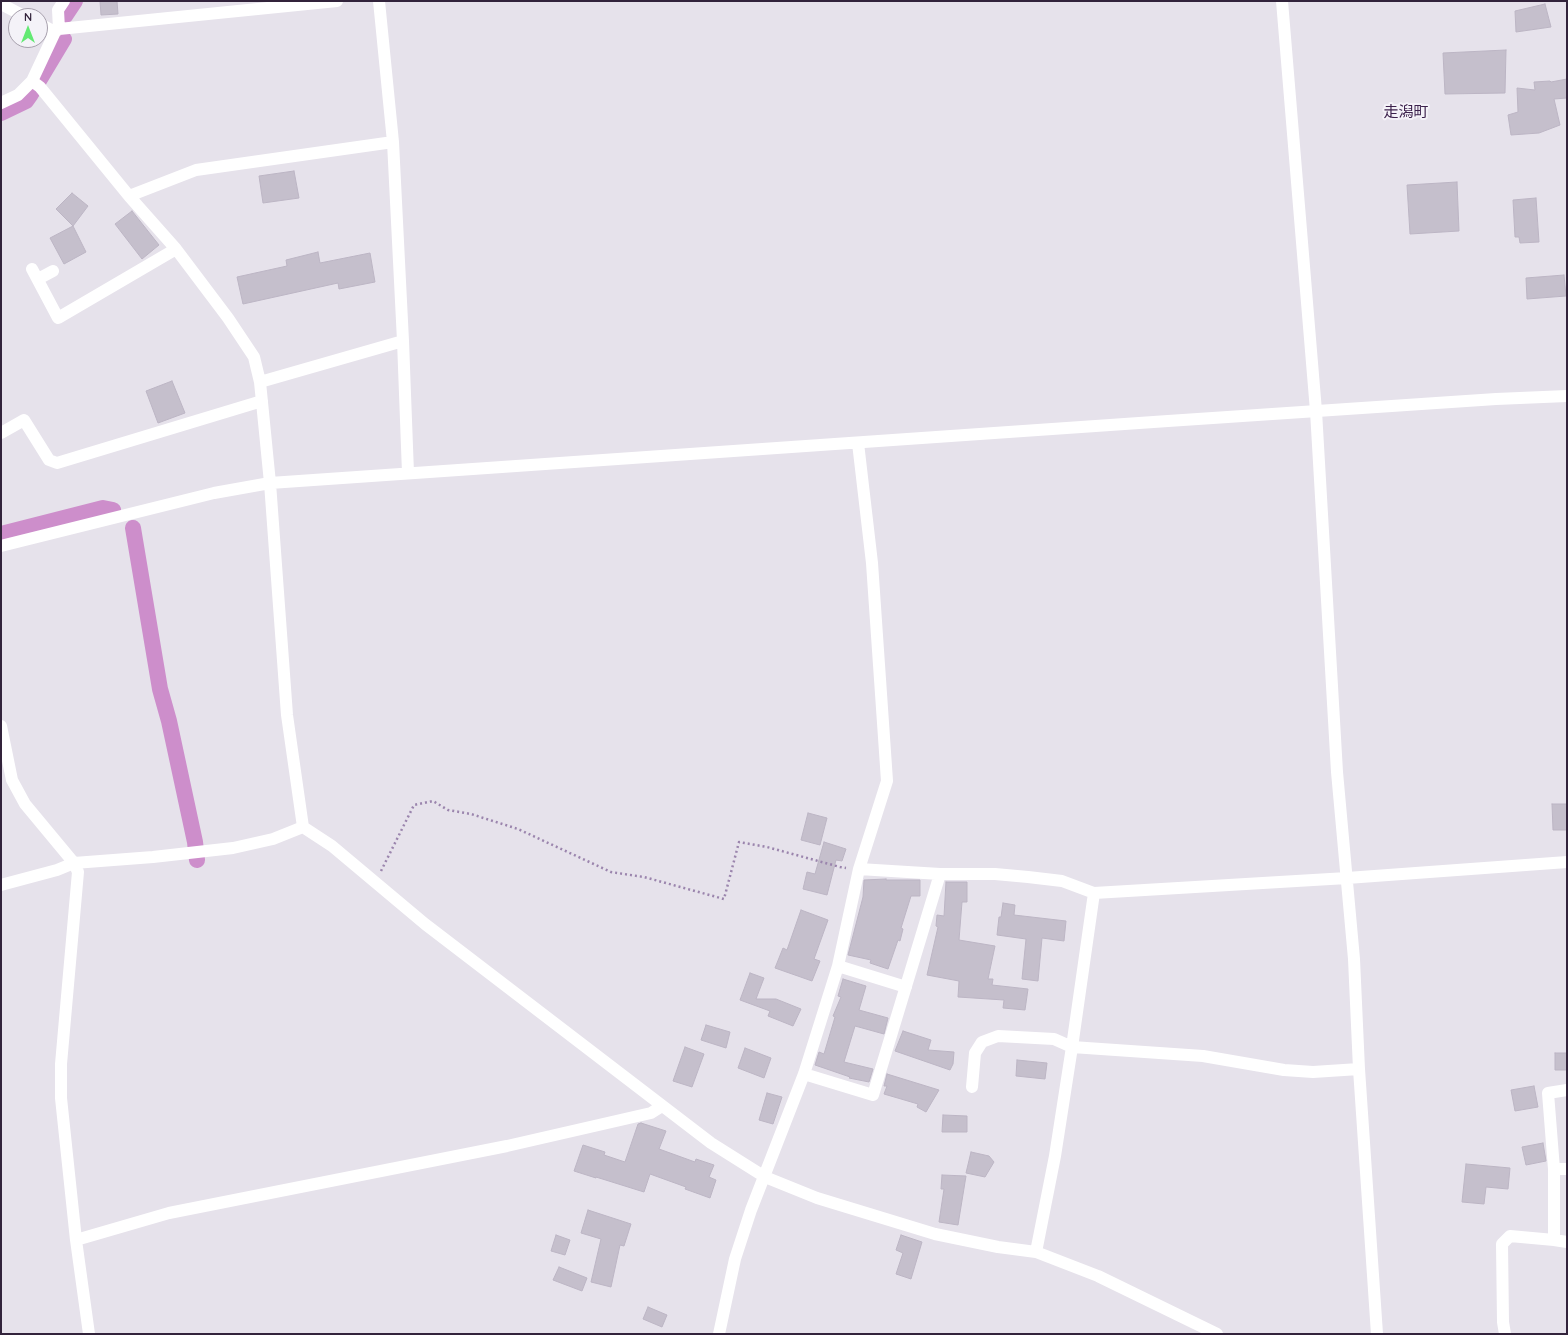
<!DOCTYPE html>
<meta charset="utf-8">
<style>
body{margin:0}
#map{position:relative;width:1568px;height:1335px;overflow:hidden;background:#e6e2eb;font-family:Quicksand,sans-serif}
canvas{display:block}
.frame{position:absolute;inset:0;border:2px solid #32233b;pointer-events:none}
.north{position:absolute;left:8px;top:8px;width:40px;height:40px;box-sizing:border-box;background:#f4f2f8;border:1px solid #a69fac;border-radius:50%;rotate:0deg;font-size:11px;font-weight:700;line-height:16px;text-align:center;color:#32233b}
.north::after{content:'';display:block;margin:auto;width:14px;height:18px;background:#63e973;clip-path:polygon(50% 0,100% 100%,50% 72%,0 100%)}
</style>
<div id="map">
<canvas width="1568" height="1335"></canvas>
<div class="frame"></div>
<div class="north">N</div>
</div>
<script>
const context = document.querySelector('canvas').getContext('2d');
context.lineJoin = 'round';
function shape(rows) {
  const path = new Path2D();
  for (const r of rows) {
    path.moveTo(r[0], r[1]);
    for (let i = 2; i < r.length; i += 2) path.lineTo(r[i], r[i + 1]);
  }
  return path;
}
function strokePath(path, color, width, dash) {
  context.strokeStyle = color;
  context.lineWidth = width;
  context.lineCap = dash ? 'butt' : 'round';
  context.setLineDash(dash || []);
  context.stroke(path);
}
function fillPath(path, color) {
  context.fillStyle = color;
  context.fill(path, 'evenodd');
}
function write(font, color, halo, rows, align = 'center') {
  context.font = font + ' Quicksand,"Noto Sans JP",sans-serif';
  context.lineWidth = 4;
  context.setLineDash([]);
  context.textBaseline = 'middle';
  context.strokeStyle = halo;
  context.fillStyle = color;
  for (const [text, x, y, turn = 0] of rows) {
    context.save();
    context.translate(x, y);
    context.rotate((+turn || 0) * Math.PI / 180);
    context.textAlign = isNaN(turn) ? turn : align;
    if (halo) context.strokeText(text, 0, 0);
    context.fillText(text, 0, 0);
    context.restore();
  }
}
strokePath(shape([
 [65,16,75,1],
 [1,113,26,101,31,94,64,39],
 [133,528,160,689,169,721,195,842,197,860],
 [1,534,103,508,113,510]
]), '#cd8ecb', 16);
const building = shape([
 [100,1,117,1,118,14,101,15,100,1],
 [1545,4,1551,27,1516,32,1515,11,1545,4],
 [1506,50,1505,93,1445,94,1443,53,1506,50],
 [1567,79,1567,98,1554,99,1560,125,1539,133,1511,135,1508,115,1518,112,1517,88,1535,90,1534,82,1550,81,1551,82,1567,79],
 [294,171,299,198,263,203,259,176,294,171],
 [1457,182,1459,231,1410,234,1407,185,1457,182],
 [72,193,88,206,73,226,56,209,72,193],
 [1536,198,1539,242,1520,243,1519,237,1515,237,1513,200,1536,198],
 [132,211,159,245,142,259,115,224,132,211],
 [73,226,86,252,64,264,50,238,73,226],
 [318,252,320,263,370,253,375,282,339,289,338,283,243,304,237,277,287,266,286,260,318,252],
 [1564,275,1566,296,1527,299,1526,278,1564,275],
 [172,381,185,413,158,423,146,391,172,381],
 [1552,804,1567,804,1567,830,1553,830,1552,804],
 [808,813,827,818,820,845,801,840,808,813],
 [824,842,846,849,842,861,836,860,827,895,803,889,807,872,815,874,824,842],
 [886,879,886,880,920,880,920,896,911,896,901,928,903,929,900,941,898,940,888,969,870,963,871,960,848,955,863,897,864,880,886,879],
 [946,882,967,882,967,902,962,902,959,940,995,946,988,979,993,979,992,985,1028,989,1025,1010,1003,1008,1004,1000,958,997,959,981,927,975,938,927,936,926,937,915,944,916,946,882],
 [1003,903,1015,905,1014,915,1066,921,1064,941,1042,938,1038,981,1022,979,1026,939,997,935,999,917,1001,917,1003,903],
 [801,910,828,920,814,959,820,961,812,981,775,968,783,948,787,950,801,910],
 [750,973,764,978,756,999,776,999,801,1009,793,1026,768,1016,770,1011,740,1000,750,973],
 [843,979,866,986,859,1010,888,1018,884,1034,855,1026,844,1062,873,1069,869,1082,849,1078,850,1077,815,1065,819,1052,824,1054,835,1017,833,1016,841,997,838,996,843,979],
 [706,1025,730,1032,726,1048,701,1040,706,1025],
 [903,1031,931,1040,928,1050,954,1052,953,1064,950,1070,895,1051,903,1031],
 [685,1047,704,1054,692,1087,673,1081,685,1047],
 [745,1048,771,1058,764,1078,738,1068,745,1048],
 [1555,1053,1567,1053,1567,1070,1555,1070,1555,1053],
 [1017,1060,1047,1063,1045,1079,1016,1076,1017,1060],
 [887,1074,939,1090,926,1112,917,1107,918,1104,884,1094,887,1086,884,1086,887,1074],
 [1534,1086,1538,1107,1515,1111,1511,1090,1534,1086],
 [767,1093,782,1097,773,1124,759,1120,767,1093],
 [943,1115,967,1116,967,1132,942,1132,943,1115],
 [641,1123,666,1131,659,1149,695,1162,696,1159,714,1165,709,1177,716,1180,710,1198,685,1189,686,1187,650,1174,644,1192,596,1177,596,1178,574,1171,583,1145,605,1152,604,1155,625,1162,638,1124,641,1123],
 [1543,1143,1546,1161,1526,1165,1522,1147,1543,1143],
 [971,1152,989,1156,994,1162,985,1177,966,1173,971,1152],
 [1466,1164,1510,1168,1508,1189,1486,1187,1484,1204,1462,1202,1466,1164],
 [942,1175,966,1176,958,1225,939,1222,944,1189,941,1189,942,1175],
 [588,1210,631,1224,624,1246,620,1245,611,1287,591,1282,601,1239,581,1233,588,1210],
 [556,1235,570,1240,565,1255,551,1251,556,1235],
 [901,1235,922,1242,911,1279,896,1274,903,1253,896,1250,901,1235],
 [559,1267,587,1278,582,1291,553,1280,559,1267],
 [648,1307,667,1315,662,1327,643,1319,648,1307]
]);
fillPath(building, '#c5bfcc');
strokePath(building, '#bcb5c4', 1);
strokePath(shape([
 [381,871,414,805,433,801,448,810,471,814,518,829,611,872,644,877,724,899,739,842,767,847,840,867,846,868]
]), '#9b85ad', 2.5, [2, 3]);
strokePath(shape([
 [379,1,393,142,403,341,260,382,270,483,287,715,303,827,332,846,425,924,711,1143,765,1177,817,1198,935,1234,998,1247,1036,1252,1098,1276,1217,1334],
 [1282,1,1316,411,1337,772,1354,959,1359,1069,1377,1334],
 [1,4,24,16],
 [40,24,55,32],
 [59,29,58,10,64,1],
 [32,81,40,87,129,196],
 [1,103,18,95,32,81,55,32,59,29,337,1],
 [32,269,58,318,176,249],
 [38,279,53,271],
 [403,341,408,473],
 [260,382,254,357,228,318,176,249,129,196,196,170,393,142],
 [1,433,24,420,49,460,57,463,262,401],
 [1,546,214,493,270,483,1168,421,1496,399,1567,396],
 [1,726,12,780,25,804,74,863,78,872,61,1064,61,1098,76,1240,89,1334],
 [859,869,940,874,995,874,1028,877,1062,881,1094,893,1347,878,1567,862],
 [1,885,57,870,74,863,153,857,233,848,273,839,303,827],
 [838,966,906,987],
 [804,1074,873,1095,940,874],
 [972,1087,975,1053,982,1042,998,1036,1054,1039,1072,1047,1203,1056,1284,1070,1313,1072,1359,1069],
 [1554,1169,1567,1169],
 [76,1240,169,1213,507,1146,651,1113,662,1106],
 [1554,1240,1567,1242],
 [1036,1252,1055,1156,1072,1047,1094,893],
 [719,1334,735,1259,751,1210,804,1074,838,966,859,869,887,781,872,563,858,443],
 [1505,1334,1503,1322,1502,1244,1510,1236,1554,1240,1554,1169,1548,1093,1567,1090]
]), '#fff', 12);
write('15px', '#3c214c', '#f4f2f8', [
 ["走潟町",1406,112]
]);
</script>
